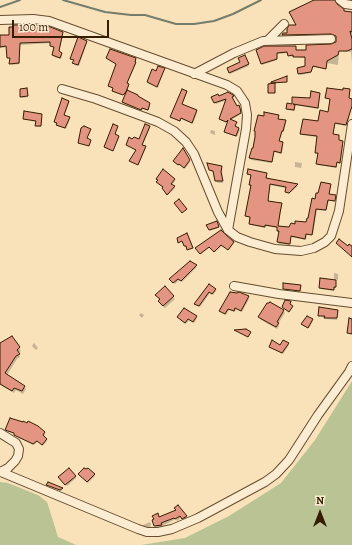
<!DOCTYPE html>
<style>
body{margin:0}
#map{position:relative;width:352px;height:545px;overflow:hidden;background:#f9e1ba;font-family:Alegreya,serif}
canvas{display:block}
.north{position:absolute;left:300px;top:493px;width:40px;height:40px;-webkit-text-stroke:3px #fbecd2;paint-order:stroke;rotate:0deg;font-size:11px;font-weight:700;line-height:16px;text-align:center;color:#351d00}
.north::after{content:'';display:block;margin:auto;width:14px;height:18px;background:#351d00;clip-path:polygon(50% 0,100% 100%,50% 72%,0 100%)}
.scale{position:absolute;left:12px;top:20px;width:97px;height:18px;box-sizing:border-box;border:2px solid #351d00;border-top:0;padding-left:5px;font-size:12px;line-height:14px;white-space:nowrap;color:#351d00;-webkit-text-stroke:3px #fbecd2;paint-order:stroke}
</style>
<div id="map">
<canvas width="352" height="545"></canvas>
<div class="north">N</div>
<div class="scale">100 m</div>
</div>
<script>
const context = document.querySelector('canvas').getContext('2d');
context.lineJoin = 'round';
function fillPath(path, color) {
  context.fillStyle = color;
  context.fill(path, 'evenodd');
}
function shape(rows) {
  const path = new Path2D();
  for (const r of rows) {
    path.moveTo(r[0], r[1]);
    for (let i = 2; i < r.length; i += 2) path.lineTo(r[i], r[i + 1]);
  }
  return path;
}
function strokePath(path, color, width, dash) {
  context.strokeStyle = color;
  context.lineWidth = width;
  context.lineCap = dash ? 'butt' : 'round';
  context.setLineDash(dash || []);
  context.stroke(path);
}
fillPath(shape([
 [352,381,352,545,141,545,185,538,229,516,281,483,315,440],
 [0,482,8,483,38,495,47,502,58,537,76,545,0,545]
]), '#bac393');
fillPath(shape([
 [321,0,335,0,335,31,352,15,352,63,351,52,339,51,338,65,327,63,326,69,313,67,311,73,300,75,299,73,306,67,306,58,289,56,288,53,277,54,277,60,262,65,257,51,307,51,335,44,338,38,336,35,332,34,283,35,288,34,297,26],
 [63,33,63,34,59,52,62,55,61,59,54,57,53,55,55,48,52,47,51,43,20,45,20,64,11,65,11,59,8,58,7,47,0,48,0,36],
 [86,41,87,43,79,66,74,65,74,61,71,59],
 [245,56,249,66,230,74,228,69,241,63],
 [107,58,136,59,135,63,136,64,127,84,129,86,127,91,150,104,150,106,148,111,143,109,142,111,124,104,123,102,127,92,124,95,114,92,117,65],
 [164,69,158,88,148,83,153,70,157,72],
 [27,90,28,97,22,98,21,97],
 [349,90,349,99,352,100,352,106,347,126,335,124,333,135,339,136,339,141,343,143,340,164,337,163,337,168,318,165,319,154,316,152,317,137,302,135,301,134,319,122,329,113,331,100,326,98],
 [187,92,187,93,182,105,196,111,197,113,193,124,181,119,180,122,171,117],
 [319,94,319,109,294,105,295,111,288,110,287,108,293,105,293,98,311,99],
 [232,96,234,98,232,98,237,107,239,108,241,114,231,120,236,122,235,127,240,130,237,137,226,133,225,132,228,123,220,119,227,100,216,104,213,97],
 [68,102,69,103,64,116,70,119,66,129,57,126,57,124,55,122],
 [41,115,41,127,37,127,37,122,24,119],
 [278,116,278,120,285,121,286,122,284,132,282,132,279,142,283,144,282,154,274,152,272,163,251,160,250,158,252,149],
 [149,126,150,128,142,146,146,148,138,165,131,162,137,150,127,145,132,140,139,140],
 [117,127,115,135,119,138,113,151,105,147],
 [211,130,215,131,215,135,210,133],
 [183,150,190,162,185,169,180,165,179,166,174,161],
 [295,162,302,163,301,168,295,167],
 [222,167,223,183,218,183,216,181,215,172,211,171,210,170],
 [248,174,267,174,267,179,298,186,289,194,286,192,286,188,270,185,268,202,281,204,282,205,278,227,290,228,307,224,316,200,330,184,329,195,335,196,335,202,329,200,326,211,317,210,313,235,307,234,306,240,291,237,290,245,279,244,279,232,278,231,278,228,265,226,265,228,251,225,251,218,246,216,251,186,250,185,252,176],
 [157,179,174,180,175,181,172,185,175,188,168,195,163,188,158,183,159,181],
 [216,222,218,228,210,231,208,226],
 [234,242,234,243,229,250,222,246,215,252,210,247,201,254,197,248],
 [190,262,197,267,182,282,179,280,175,284,171,281],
 [334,273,338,274,338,280,334,279,336,282,336,288,334,288,334,291,321,289,320,288,335,281,334,279],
 [210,285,216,291,213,295,210,293,200,307,196,305,195,304],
 [300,286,300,292,284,290,283,288],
 [156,295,173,297,175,299,165,308,160,304,159,301,160,300],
 [248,297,249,299,242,312,236,309,235,312,229,310,226,315,221,312],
 [185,309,197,317,197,318,194,323,189,320,186,324,179,318],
 [283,311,285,313,278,324,279,326,277,329,261,320,260,317],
 [338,311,337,320,326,319,319,315],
 [141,313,144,315,142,318,139,315],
 [312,320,313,321,309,328,303,326,303,324],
 [14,340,21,351,18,353,20,357,17,359,7,375,24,387,26,389,23,394,16,390,14,393,2,386,0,383,0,344],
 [34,343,38,348,36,350,32,346],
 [288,344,289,345,283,354,270,347],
 [6,430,42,430,45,434,43,437,47,441,43,446,38,441,34,445,16,436,15,434],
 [88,469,95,476,88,483,80,475],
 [75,476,76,478,67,486,60,479],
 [47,485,62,489,62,490,61,491],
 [178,506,188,519,184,520,182,517,177,521,176,519,162,526,163,527,156,528,153,521,177,511],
 [150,522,151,524,150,528,144,527,143,525]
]), '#0003');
strokePath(shape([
 [63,0,105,12,131,15,145,15,176,24,194,24,214,21,233,14,261,0],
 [0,7,20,0]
]), '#747d6b', 2);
const building = shape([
 [314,0,335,0,337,4,344,9,344,11,352,12,352,32,350,31,352,39,352,49,347,51,339,51,338,55,327,61,326,69,313,66,311,72,298,74,297,68,305,66,305,57,293,57,293,55,288,56,287,52,277,53,277,59,261,64,256,50,264,46,296,46,296,50,306,50,306,45,331,44,336,42,336,36,331,34,282,35,283,33,287,33,287,29,289,25,296,25,289,12,314,0],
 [13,25,33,25,48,26,63,32,59,51,62,53,60,58,52,55,54,47,50,46,50,42,20,43,19,63,9,64,10,58,7,58,6,46,0,47,0,35,9,35,9,27,13,27,13,25],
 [78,37,87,41,78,65,72,63,74,60,70,59,78,37],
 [110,49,136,58,135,62,136,62,127,83,129,84,126,92,123,95,112,91,113,88,108,86,116,64,106,58,110,49],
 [245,55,249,64,229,73,227,68,240,62,238,58,245,55],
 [158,66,165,68,157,87,147,82,152,69,156,71,158,66],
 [287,76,287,82,271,83,271,82,287,76],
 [275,83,275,93,268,93,268,84,275,83],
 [27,88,28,96,20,97,20,89,27,88],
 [327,88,343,90,343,88,350,89,349,98,352,99,352,106,346,125,335,123,333,134,339,135,339,140,343,141,340,163,337,162,336,167,316,164,318,153,315,153,317,136,300,134,303,119,318,121,320,110,328,112,330,99,325,98,327,88],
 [182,89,187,91,182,104,197,110,192,123,181,118,180,121,170,117,182,89],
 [127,90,138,95,138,96,150,103,148,110,142,108,141,110,122,102,127,90],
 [311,91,320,93,318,108,293,104,295,105,294,110,286,109,287,103,292,104,292,97,310,98,311,91],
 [228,92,233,95,234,96,232,97,237,106,239,105,240,108,241,113,230,119,237,122,235,126,239,128,236,136,224,132,228,120,226,122,219,119,226,99,214,103,211,97,218,94,219,96,228,92],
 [62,98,69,101,64,115,70,117,65,128,56,125,57,123,54,122,62,98],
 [24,111,42,114,41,126,35,126,36,121,23,119,24,111],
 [264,112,279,115,278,119,286,120,283,131,282,131,279,141,283,142,281,153,274,151,272,162,249,158,252,148,253,148,255,137,255,131,254,131,258,115,264,116,264,112],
 [113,124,118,126,115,134,119,136,113,151,104,147,113,124],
 [145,124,150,126,142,145,146,146,138,165,129,161,136,150,126,145,129,137,132,139,134,137,139,139,145,124],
 [84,126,91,129,87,138,91,140,89,146,78,143,81,128,84,126],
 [183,148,190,160,184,168,179,164,178,165,173,161,183,148],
 [207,163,222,166,221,172,223,181,215,181,213,171,209,170,207,163],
 [163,169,175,179,171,184,175,186,167,195,162,188,163,187,156,182,158,180,156,179,163,169],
 [248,169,267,173,266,178,298,184,289,193,285,192,286,187,270,184,268,201,282,203,280,213,278,226,289,227,291,223,295,224,295,221,306,222,307,218,308,218,312,198,315,199,316,193,318,193,321,182,331,184,329,194,336,195,335,201,328,200,326,210,316,209,312,235,306,234,305,239,291,236,290,244,277,242,279,231,277,231,277,227,265,225,265,227,249,224,250,217,245,216,251,185,249,185,251,175,247,174,248,169],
 [179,199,187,209,182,213,174,203,179,199],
 [217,221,219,227,209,230,206,225,217,221],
 [221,230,225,234,234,242,228,250,221,245,214,252,209,247,200,254,195,248,221,230],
 [187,233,193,248,187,250,186,246,184,246,182,241,178,243,177,238,187,233],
 [339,239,348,246,349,244,352,246,352,257,336,243,339,239],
 [190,261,197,265,181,281,178,279,173,283,169,279,190,261],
 [320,278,336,280,336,287,334,287,334,290,319,288,320,278],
 [283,283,301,285,300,291,283,289,283,283],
 [209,284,216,289,212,294,209,292,199,306,194,304,209,284],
 [165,286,174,296,163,306,158,301,160,299,155,295,165,286],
 [230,292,237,293,239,292,249,296,241,311,235,308,234,311,228,309,225,314,219,311,230,292],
 [285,300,291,301,290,304,293,306,289,312,282,307,285,300],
 [270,302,284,310,277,322,279,323,276,327,258,317,267,303,269,303,270,302],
 [319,307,338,310,337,318,324,318,325,316,318,316,319,307],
 [184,308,197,316,193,322,188,319,185,323,177,317,184,308],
 [307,316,313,319,308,328,301,324,307,316],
 [349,318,352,319,352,334,347,333,349,318],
 [246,329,251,332,248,337,234,330,246,329],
 [12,336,20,347,17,350,20,354,16,356,5,373,25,386,22,391,14,388,12,391,0,384,0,343,12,336],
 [272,340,280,345,283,340,289,343,282,353,269,347,272,340],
 [10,418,23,422,23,421,27,423,28,421,38,426,45,432,43,435,47,439,42,445,37,441,33,444,14,435,14,433,5,430,10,418],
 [69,468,76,476,65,485,58,477,69,468],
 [84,468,86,469,88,468,95,474,87,482,78,474,84,468],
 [48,482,63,488,60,490,46,485,48,482],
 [178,505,187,516,182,519,180,516,175,519,174,518,161,523,162,525,154,526,152,520,154,519,152,516,158,513,159,517,176,510,174,508,178,505]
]);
fillPath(building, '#e39582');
strokePath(building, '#351d00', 1);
const minor = shape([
 [340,0,345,4,352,5],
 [0,20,33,19,49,21,227,85,237,91,245,103,247,115,246,129,228,230],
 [268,40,284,24],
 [194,74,234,53,263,41,331,39],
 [62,89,96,99,158,122,174,131,186,142,194,154,218,212,228,230,237,237,250,242,275,249,301,251,314,248,325,242,331,236,339,211,352,124],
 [234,286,279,294,352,303],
 [0,433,16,443,19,449,18,456,15,461,8,468,0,472],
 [1,472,138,529,147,532,158,532,172,529,198,518,265,482,276,474,289,460,318,415,349,372,352,366]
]);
strokePath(minor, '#664e2e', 10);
strokePath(minor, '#fbecd2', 8);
</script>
